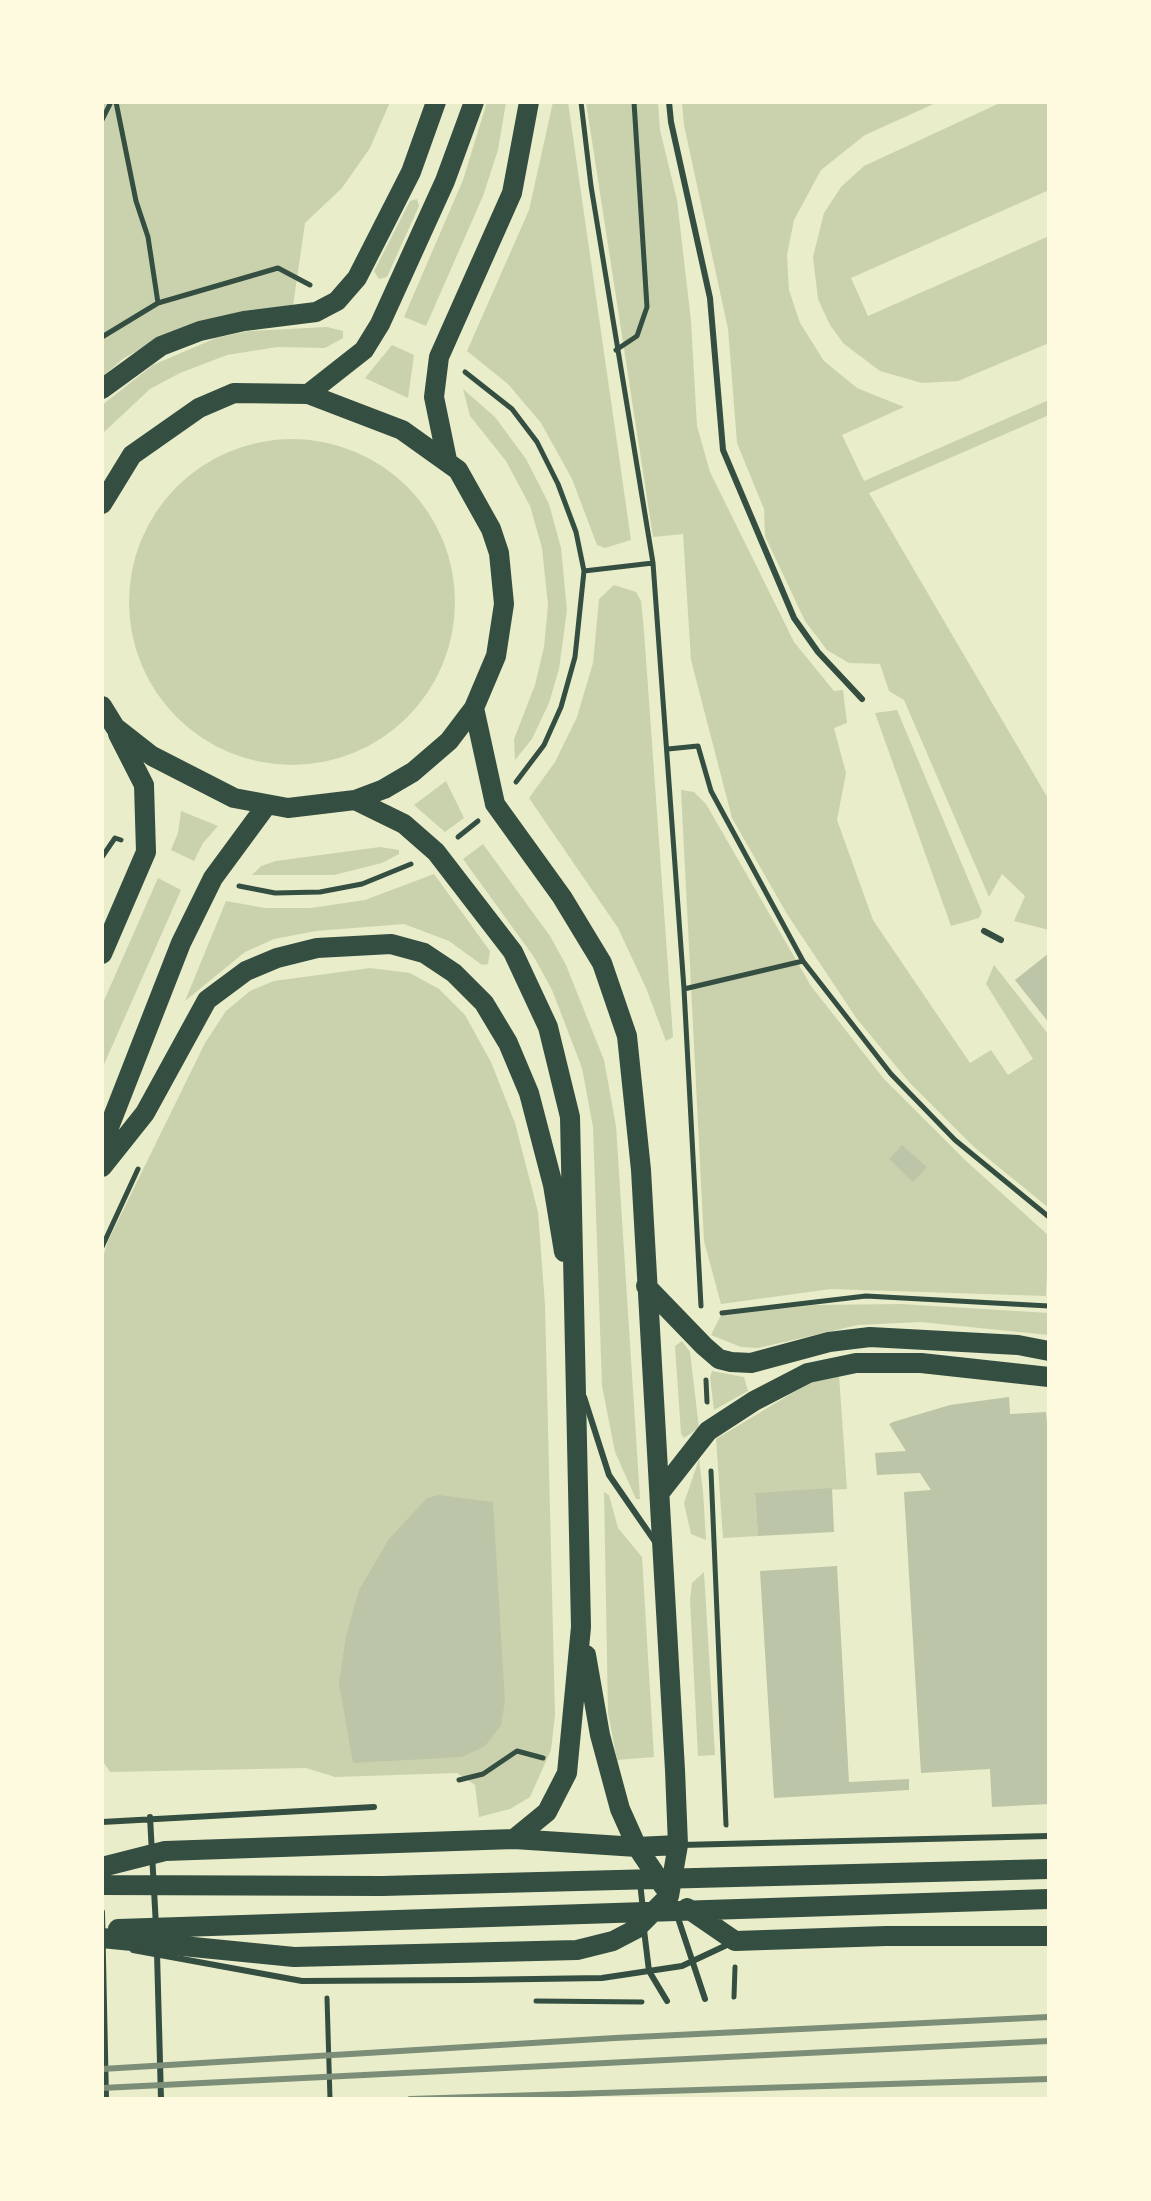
<!DOCTYPE html>
<style>
body{margin:0}
#map{position:relative;width:1151px;height:2201px;overflow:hidden;background:#e9edc9;font-family:Figtree,sans-serif}
canvas{display:block}
.frame{position:absolute;inset:0;border:104px solid #fefae0;pointer-events:none}
</style>
<div id="map">
<canvas width="1151" height="2201"></canvas>
<div class="frame"></div>
</div>
<script>
const context = document.querySelector('canvas').getContext('2d');
context.lineJoin = 'round';
function fillPath(path, color) {
  context.fillStyle = color;
  context.fill(path, 'evenodd');
}
function shape(rows) {
  const path = new Path2D();
  for (const r of rows) {
    if (r.length === 3) {
      path.moveTo(r[0] + r[2], r[1]);
      path.arc(r[0], r[1], r[2], 0, 2 * Math.PI);
      continue;
    }
    path.moveTo(r[0], r[1]);
    for (let i = 2; i < r.length; i += 2) path.lineTo(r[i], r[i + 1]);
  }
  return path;
}
function strokePath(path, color, width, dash) {
  context.strokeStyle = color;
  context.lineWidth = width;
  context.lineCap = dash ? 'butt' : 'round';
  context.setLineDash(dash || []);
  context.stroke(path);
}
fillPath(shape([
 [102,102,390,102,370,148,342,188,305,223,293,306,248,310,205,320,172,332,124,358,102,377],
 [487,102,506,102,498,150,483,196,426,326,404,317,463,180],
 [553,102,568,102,631,540,605,548,597,545,572,479,541,423,508,384,467,351,529,210],
 [586,102,658,102,660,130,677,200,691,321,697,426,710,472,794,642,834,691,843,690,847,723,834,728,846,773,837,820,873,920,970,1063,991,1050,1008,1075,1033,1059,986,984,994,965,1049,1035,1049,1208,974,1147,910,1083,857,1019,787,914,732,818,691,660,683,534,653,537],
 [682,102,938,102,865,135,821,170,794,220,787,255,789,290,800,323,824,361,857,388,904,407,842,435,864,481,1049,400,1049,415,869,493,1049,800,1049,930,1014,921,1025,896,1002,874,989,897,904,700,889,691,880,664,849,663,827,650,805,621,765,536,764,509,737,443,728,329,684,125],
 [1002,102,1049,102,1049,190,851,278,868,316,1049,236,1049,343,958,381,922,383,880,371,844,344,830,325,818,299,813,257,824,213,841,187,864,166],
 [417,199,419,206,387,277,379,279,374,271,410,201],
 [327,327,343,331,343,338,325,348,277,347,227,355,180,373,150,389,102,434,102,405,153,365,216,338,249,331],
 [392,345,414,355,408,398,365,378],
 [463,389,495,417,526,459,549,504,561,548,567,610,559,669,549,703,532,739,515,760,514,739,535,685,544,647,548,605,542,548,530,506,506,461,470,416],
 [292,602,163],
 [614,585,636,592,641,601,644,631,673,1037,666,1041,646,988,618,928,529,798,555,762,577,717,593,663,599,599],
 [897,710,982,912,979,918,951,926,875,713],
 [446,781,464,818,445,832,414,805],
 [681,790,694,792,706,804,811,986,884,1079,965,1160,1049,1236,1046,1296,831,1289,721,1304,704,1241],
 [181,811,218,826,203,843,194,861,171,850,178,833],
 [483,844,550,936,566,965,604,1060,616,1126,640,1499,636,1499,615,1452,602,1386,593,1127,582,1068,552,990,534,957,463,859],
 [380,847,399,850,399,854,382,863,334,875,252,875,261,866,276,861],
 [434,874,490,951,488,964,482,965,449,941,404,924,316,931,274,939,245,952,185,1001,226,901,265,908,311,908,365,900],
 [158,878,181,890,102,1069,102,1005],
 [370,968,410,973,439,989,465,1015,491,1062,515,1123,538,1212,545,1305,555,1715,551,1750,530,1797,510,1809,479,1817,475,1785,457,1773,335,1777,306,1768,110,1772,102,1760,102,1260,108,1241,205,1043,226,1011,250,991,274,981],
 [901,1304,1049,1313,1049,1335,920,1322,858,1325,758,1348,741,1347,711,1335,721,1315,814,1305],
 [682,1341,690,1352,699,1428,684,1438,681,1434,675,1346],
 [712,1371,744,1377,748,1391,714,1410,710,1377],
 [839,1375,847,1489,755,1493,758,1536,723,1538,716,1439,814,1380],
 [699,1459,703,1492,706,1540,691,1534,684,1503],
 [604,1492,609,1495,618,1528,642,1557,654,1757,617,1760,608,1713],
 [704,1572,715,1755,698,1756,690,1600,692,1583]
]), '#cad2ad');
fillPath(shape([
 [1049,953,1049,1023,1015,980],
 [902,1145,927,1167,913,1182,889,1159],
 [1009,1397,1010,1414,1046,1412,1049,1445,1049,1804,992,1807,990,1769,921,1773,904,1492,931,1490,920,1473,877,1475,875,1453,906,1451,889,1424,893,1422,950,1405],
 [832,1488,834,1532,758,1536,755,1493],
 [439,1495,493,1502,505,1702,501,1725,485,1746,462,1757,353,1763,339,1683,346,1636,359,1590,389,1539,427,1498],
 [837,1566,849,1782,909,1779,909,1790,774,1798,760,1571]
]), '#bcc5a7');
strokePath(shape([
 [116,102,136,201,148,237,158,303],
 [581,102,591,186,653,563,684,989,701,1306],
 [102,120,111,102],
 [102,337,158,303,278,268,310,285],
 [616,350,637,336,647,307,634,102],
 [465,372,512,409,537,442,558,484,576,532,584,571,575,657,561,707,544,745,516,782],
 [584,571,653,563],
 [668,749,698,746,711,791,803,961],
 [458,837,478,821],
 [102,857,115,838,121,840],
 [239,886,275,893,320,892,362,884,411,864],
 [684,989,803,961,891,1074,955,1140,1049,1217],
 [102,1247,138,1169],
 [722,1313,866,1296,1049,1306],
 [706,1380,707,1402],
 [711,1471,726,1825],
 [459,1780,483,1774,517,1751,543,1758],
 [734,1997,735,1967],
 [327,1998,330,2099],
 [536,2001,642,2002]
]), '#344e41', 5);
strokePath(shape([
 [669,102,671,122,710,298,723,450,794,618,818,652,862,699],
 [984,931,1001,940],
 [584,1397,609,1475,656,1543],
 [150,1817,156,1926],
 [102,1822,374,1807],
 [681,1845,1049,1836],
 [640,1882,643,1910],
 [102,1912,106,2099],
 [677,1915,705,1999],
 [644,1930,649,1971,667,2001],
 [133,1950,302,1981,468,1980,602,1978,682,1966,729,1944],
 [157,1953,161,2099]
]), '#344e41', 6);
strokePath(shape([
 [102,389,161,346,200,331,244,321,316,312,337,301,357,278,411,172,436,102],
 [308,394,364,350,380,324,445,181,474,102],
 [447,460,434,397,439,357,512,193,529,102],
 [102,504,132,455,199,408,234,393,308,394,402,430,458,470,491,529,499,553,504,604,496,656,474,708,449,741,413,772,384,789,355,800,288,808,234,798,152,756,115,727,102,706],
 [355,800,404,824,436,852,513,952,548,1027,570,1117,581,1627,567,1773,547,1812,514,1839],
 [102,954,146,852,144,785,118,734],
 [102,1145,181,943,213,878,266,806],
 [102,1167,145,1113,207,1000,246,971,277,958,317,948,391,944,424,953,454,973,484,1003,508,1043,529,1093,553,1185,564,1252],
 [646,1286,704,1346,719,1359,731,1362,751,1363,829,1342,870,1337,1018,1345,1049,1351],
 [661,1491,708,1431,754,1401,808,1373,856,1363,921,1363,1049,1377],
 [586,1655,600,1735,620,1809,637,1847,664,1887],
 [102,1867,165,1851,514,1839,637,1847,678,1845],
 [102,1885,382,1886,1049,1869],
 [687,1908,735,1941,886,1936,1049,1936],
 [118,1929,1049,1899],
 [102,1938,294,1957,577,1950,613,1941,636,1929,669,1896,678,1845,675,1770,641,1170,627,1036,602,963,562,897,495,804,474,708]
]), '#344e41', 20);
strokePath(shape([
 [102,2069,615,2038,1049,2017],
 [102,2088,1049,2041],
 [410,2099,1049,2079]
]), '#7c8e77', 6);
</script>
